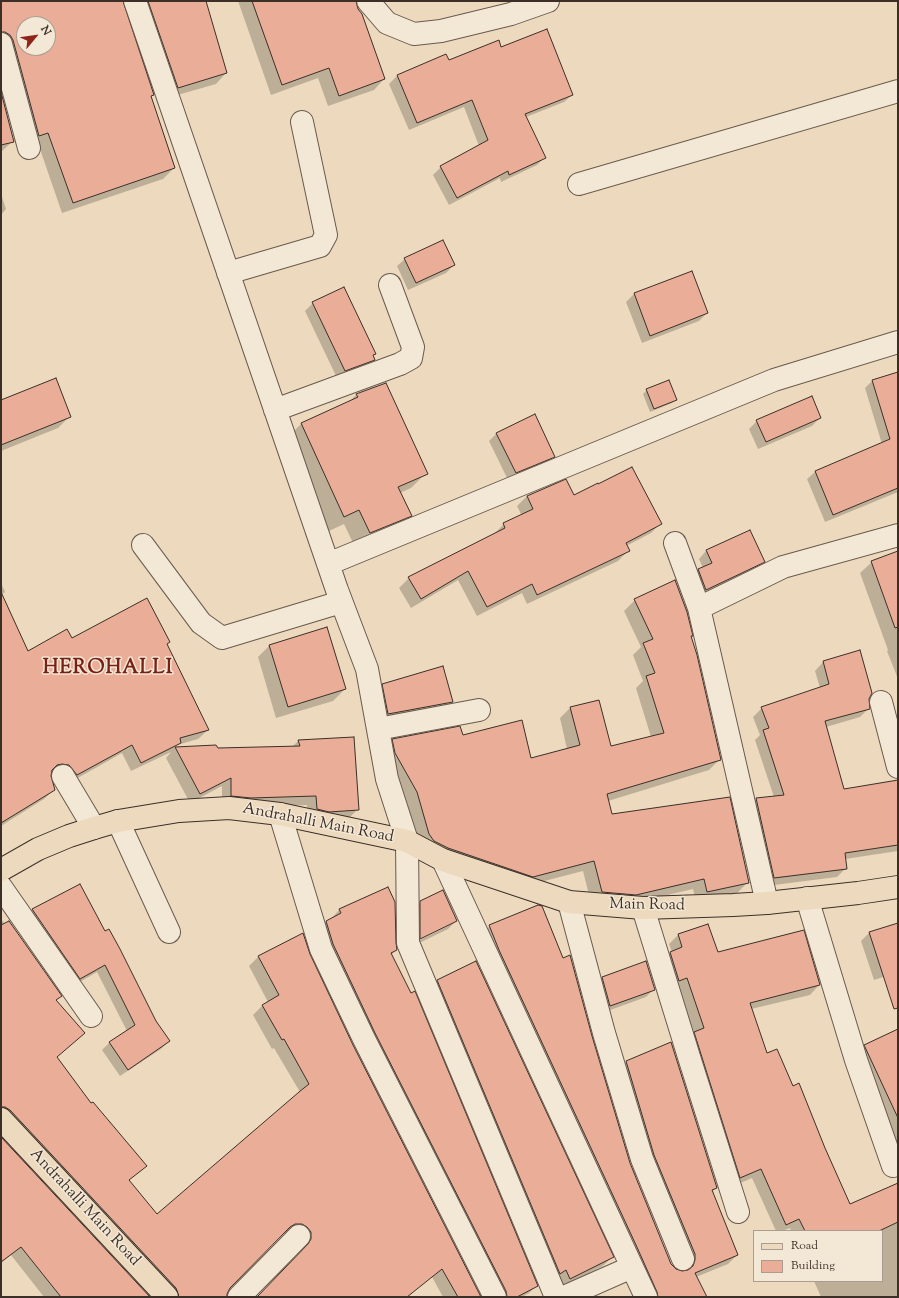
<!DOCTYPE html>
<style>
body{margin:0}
#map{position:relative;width:899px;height:1298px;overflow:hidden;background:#eddabe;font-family:"Sorts Mill Goudy",serif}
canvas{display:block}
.frame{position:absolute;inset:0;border:2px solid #3c2f28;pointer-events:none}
.legend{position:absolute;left:753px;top:1230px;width:130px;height:52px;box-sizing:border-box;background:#f3e7d5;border:1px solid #aa9d90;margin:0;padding:5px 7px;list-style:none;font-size:12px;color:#3c2f28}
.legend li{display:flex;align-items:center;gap:8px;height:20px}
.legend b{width:20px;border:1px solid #aa9d90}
.north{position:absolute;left:16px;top:16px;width:40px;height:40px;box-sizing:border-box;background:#f3e7d5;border:1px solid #aa9d90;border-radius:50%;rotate:61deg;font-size:11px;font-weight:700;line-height:16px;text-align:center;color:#3c2f28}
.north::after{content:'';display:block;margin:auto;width:14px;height:18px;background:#8f2418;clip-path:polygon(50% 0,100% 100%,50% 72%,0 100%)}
</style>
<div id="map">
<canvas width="899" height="1298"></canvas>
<div class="frame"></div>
<ul class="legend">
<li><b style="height:5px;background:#eddabe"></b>Road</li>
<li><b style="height:11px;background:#e9ad98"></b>Building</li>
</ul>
<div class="north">N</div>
</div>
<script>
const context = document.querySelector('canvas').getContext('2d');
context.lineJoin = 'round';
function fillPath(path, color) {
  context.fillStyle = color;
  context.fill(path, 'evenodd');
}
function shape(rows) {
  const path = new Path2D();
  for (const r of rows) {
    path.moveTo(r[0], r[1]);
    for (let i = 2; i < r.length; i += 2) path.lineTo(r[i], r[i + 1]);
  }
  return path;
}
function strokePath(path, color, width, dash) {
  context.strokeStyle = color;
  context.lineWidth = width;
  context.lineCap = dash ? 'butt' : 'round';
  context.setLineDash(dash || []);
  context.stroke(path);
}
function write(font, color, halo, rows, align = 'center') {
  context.font = font + ' "Sorts Mill Goudy",serif';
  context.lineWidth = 3;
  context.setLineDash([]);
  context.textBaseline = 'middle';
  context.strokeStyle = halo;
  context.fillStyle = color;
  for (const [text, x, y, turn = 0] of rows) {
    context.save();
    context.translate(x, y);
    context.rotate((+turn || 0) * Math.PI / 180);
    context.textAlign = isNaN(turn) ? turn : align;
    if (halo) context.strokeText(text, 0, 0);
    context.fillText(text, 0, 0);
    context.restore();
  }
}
fillPath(shape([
 [1,1,122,1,153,95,150,97,174,168,163,179,62,213,1,36],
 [24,24,48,24,48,48,24,48],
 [131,1,205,1,226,73,216,84,167,98],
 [238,1,355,1,355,4,361,14,384,79,374,90,328,106,318,78,271,95],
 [501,48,572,95,564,102,526,117,544,158,537,165,501,182,500,178,449,205,433,175,441,167,479,146,464,107,409,130,389,84,397,76,446,55,448,62],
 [1,96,13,141,1,152],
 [1,194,6,209,1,215],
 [405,259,454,265,446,273,408,290,397,266],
 [691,272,707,313,699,321,642,343,626,302,634,294],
 [313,303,375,353,372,356,374,360,366,367,337,378,305,311],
 [898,373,898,492,825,522,807,479,815,472,882,444,865,388,873,380],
 [647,390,676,400,672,403,650,412,643,394],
 [357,394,426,473,411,488,400,493,411,516,396,531,355,547,344,524,329,531,287,438,302,423,349,402],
 [1,401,70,416,58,428,1,451],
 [820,418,812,426,758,449,749,429,757,421],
 [497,433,554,456,546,464,508,480,489,441],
 [527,496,573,496,661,523,651,533,626,546,628,551,618,561,527,604,522,593,477,616,458,580,411,608,399,588,409,578,494,534,504,524,522,516,517,506],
 [706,551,763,562,756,570,698,597,691,578,699,570,703,568,699,559],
 [898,552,898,679,887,651,888,650,860,573,872,562],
 [1,583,5,592,1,595,27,652,72,640,166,644,208,730,198,739,177,745,174,748,215,746,217,749,292,747,298,741,353,738,358,809,348,819,308,818,307,805,241,807,222,805,222,786,190,803,166,758,171,752,131,771,122,753,67,784,59,774,50,773,54,790,44,799,1,826],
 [635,600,690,636,720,759,709,770,608,801,611,815,748,882,737,893,696,902,693,889,625,905,591,903,583,871,521,887,418,846,407,803,384,764,382,751,393,740,462,736,530,759,567,749,560,718,571,707,610,747,651,737,636,688,643,681,633,655,641,647,624,611],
 [269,646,345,689,333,701,276,718,258,657],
 [859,652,869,708,860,717,826,727,844,790,898,787,898,851,845,859,846,868,837,877,766,886,748,808,756,799,774,797,755,740,760,735,753,717,762,708,820,688,815,671,823,662],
 [383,685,452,702,444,710,380,722,375,692],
 [79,885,105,932,156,1022,169,1041,161,1049,120,1076,102,1050,110,1042,127,1031,97,972,73,986,25,917,32,910],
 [387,888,396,950,391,955,537,1285,529,1293,522,1297,497,1297,318,930,326,922,332,919,332,918,339,910],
 [421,902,456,921,448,929,413,946,413,910],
 [448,924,448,926,416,942,416,940],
 [1,919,61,996,55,1001,74,1042,56,1058,91,1105,145,1166,128,1181,157,1215,300,1092,274,1048,272,1049,253,1015,263,1005,268,1002,249,966,258,957,302,934,309,955,352,1045,480,1297,443,1297,432,1277,407,1297,258,1297,299,1255,302,1249,302,1243,292,1233,285,1233,280,1236,229,1288,226,1297,176,1297,1,1120],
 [897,924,898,929,898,972,874,980,861,941,869,933],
 [707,925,717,953,803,932,819,985,810,995,751,1009,767,1054,792,1087,850,1206,898,1201,898,1297,821,1297,814,1281,882,1281,882,1231,791,1231,790,1228,782,1231,776,1231,752,1178,731,1187,685,1042,694,1034,678,987,661,962,672,952,669,944,678,935],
 [490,926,591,1036,629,1163,671,1264,675,1270,682,1272,686,1270,686,1264,617,1072,626,1062,671,1043,716,1188,712,1192,737,1255,728,1264,696,1277,706,1297,646,1297,480,935],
 [603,978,654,989,646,997,602,1013,595,986],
 [438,981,612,1257,603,1266,561,1287,429,990],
 [898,1030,898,1146,856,1055,865,1046],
 [1,1139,145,1297,44,1297,11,1255,1,1263]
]), '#0003');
const building = shape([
 [1,1,123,1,154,95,151,96,175,168,73,203,48,133,39,136,13,40,10,35,5,32,1,32,1,1],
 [24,24,48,24,48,48,24,48,24,24],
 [148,1,206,1,227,73,178,88,148,1],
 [252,1,356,1,358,9,362,14,385,79,339,96,329,68,282,85,252,1],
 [547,29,573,95,525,114,546,158,509,175,508,171,457,198,440,166,488,140,472,100,417,123,397,75,446,54,449,60,499,40,501,47,547,29],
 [1,92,14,142,1,145,1,92],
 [443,240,455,265,416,283,404,258,443,240],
 [692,271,708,313,650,336,634,293,692,271],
 [344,287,376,354,373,355,375,360,345,371,312,302,344,287],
 [898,372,898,488,833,515,815,471,890,439,872,380,898,372],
 [56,378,71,417,1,445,1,400,56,378],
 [669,380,677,400,654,409,646,389,669,380],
 [386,383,428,474,398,487,412,516,370,533,359,510,344,517,301,423,358,397,356,394,386,383],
 [812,396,821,418,766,442,756,420,812,396],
 [535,414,555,457,516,473,496,433,535,414],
 [632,467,662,524,626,543,630,551,537,595,532,584,487,607,468,571,421,599,408,577,505,528,503,523,533,509,527,496,566,479,574,495,598,483,598,484,632,467],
 [750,530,765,562,706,590,698,569,712,563,706,550,750,530],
 [898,551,898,627,895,628,871,561,898,551],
 [675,580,687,612,693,636,691,636,697,655,721,760,607,794,612,814,730,797,749,883,707,892,704,879,636,895,602,892,594,861,533,877,448,848,434,841,429,834,417,792,395,753,392,739,460,726,463,735,522,720,531,758,580,745,570,707,599,700,611,746,664,733,646,676,655,673,643,643,653,639,634,599,675,580],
 [1,592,28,651,67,629,72,638,147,598,170,642,167,644,209,730,180,738,181,743,141,763,132,745,77,775,69,765,62,764,57,765,52,770,51,776,55,790,1,823,1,592],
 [327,627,346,689,288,707,269,645,327,627],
 [860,650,872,693,869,699,870,709,825,721,844,789,898,780,898,845,845,853,847,869,774,878,756,798,784,795,763,730,769,728,761,707,829,684,823,661,860,650],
 [443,666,453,702,388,714,382,684,443,666],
 [354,737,359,810,329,812,317,809,316,796,251,798,231,796,231,778,200,794,175,747,216,745,218,748,300,746,298,740,354,737],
 [80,884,105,931,109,929,120,949,156,1021,170,1041,128,1070,109,1042,135,1025,105,965,80,979,32,909,80,884],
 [388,887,395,902,396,943,397,950,391,953,411,993,415,991,538,1286,517,1297,507,1297,506,1291,375,1033,333,944,326,921,341,913,339,909,388,887],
 [443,890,457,921,420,939,420,901,443,890],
 [538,905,542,906,563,958,570,955,592,1036,630,1163,671,1264,676,1269,682,1271,688,1270,693,1266,695,1260,695,1254,654,1155,626,1061,671,1042,717,1188,712,1190,738,1255,695,1273,707,1297,658,1297,657,1292,636,1245,499,950,489,925,538,905],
 [9,921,62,996,56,1000,85,1033,57,1057,91,1103,93,1102,147,1166,129,1180,157,1214,299,1092,309,1084,284,1039,282,1040,262,1005,279,995,258,956,303,933,310,954,353,1045,481,1297,458,1297,442,1269,407,1297,257,1297,308,1244,311,1239,311,1232,307,1227,302,1224,295,1224,290,1227,230,1288,227,1294,227,1297,179,1297,176,1288,10,1110,5,1107,1,1107,1,925,9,921],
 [898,923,898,1008,894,1009,869,932,898,923],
 [708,924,718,952,804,930,820,985,750,1003,767,1053,777,1049,793,1086,799,1083,825,1148,850,1204,898,1183,898,1222,879,1231,805,1231,799,1219,786,1225,761,1169,740,1178,694,1032,704,1028,687,978,679,981,670,952,682,947,678,934,708,924],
 [476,961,614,1257,570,1279,566,1270,560,1274,437,980,476,961],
 [646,961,655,990,610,1006,602,977,646,961],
 [898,1029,898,1118,864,1045,898,1029],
 [1,1137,150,1297,61,1297,21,1247,1,1262,1,1137]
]);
fillPath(building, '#e9ad98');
strokePath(building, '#3c2f28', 1);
const minor = shape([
 [135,1,337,590,367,669,387,779,407,841,408,943,556,1297],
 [368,1,387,23,414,34,441,31,511,14,548,1],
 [1,44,29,148],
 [579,184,898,91],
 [228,273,320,246,326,235,302,122],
 [275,410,400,364,411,358,413,347,390,285],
 [675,543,699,608,767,903],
 [143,545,201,623,222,638,341,602],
 [328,564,774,380,898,342],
 [699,608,783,567,898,535],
 [881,702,898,767],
 [378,729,479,710],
 [63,776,94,828],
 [280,814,321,949,364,1039,495,1297],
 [118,821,169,932],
 [443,860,632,1267,564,1297],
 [1,887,91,1016],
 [807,898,856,1060,893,1166],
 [569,902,604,1033,642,1159,683,1259],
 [643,908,689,1057,738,1212],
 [632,1267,646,1297],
 [239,1297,299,1236]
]);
const major = shape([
 [1,870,38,849,69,836,94,828,118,821,179,811,229,808,280,814,407,841,443,860,569,902,643,908,733,905,767,903,858,893,898,887],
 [1,1119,167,1297]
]);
strokePath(minor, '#685a4e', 24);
strokePath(major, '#3c2f28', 24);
strokePath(minor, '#f3e7d5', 22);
strokePath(major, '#eddabe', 22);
write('16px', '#3c2f28', '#f3e7d5', [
 ["Andrahalli Main Road",318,824,11],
 ["Main Road",647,906,1],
 ["Andrahalli Main Road",84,1208,47]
]);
context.letterSpacing = '1px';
write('bold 20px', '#7a1f14', '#f3e7d5', [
 ["HEROHALLI",108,670]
]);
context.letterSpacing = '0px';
</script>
